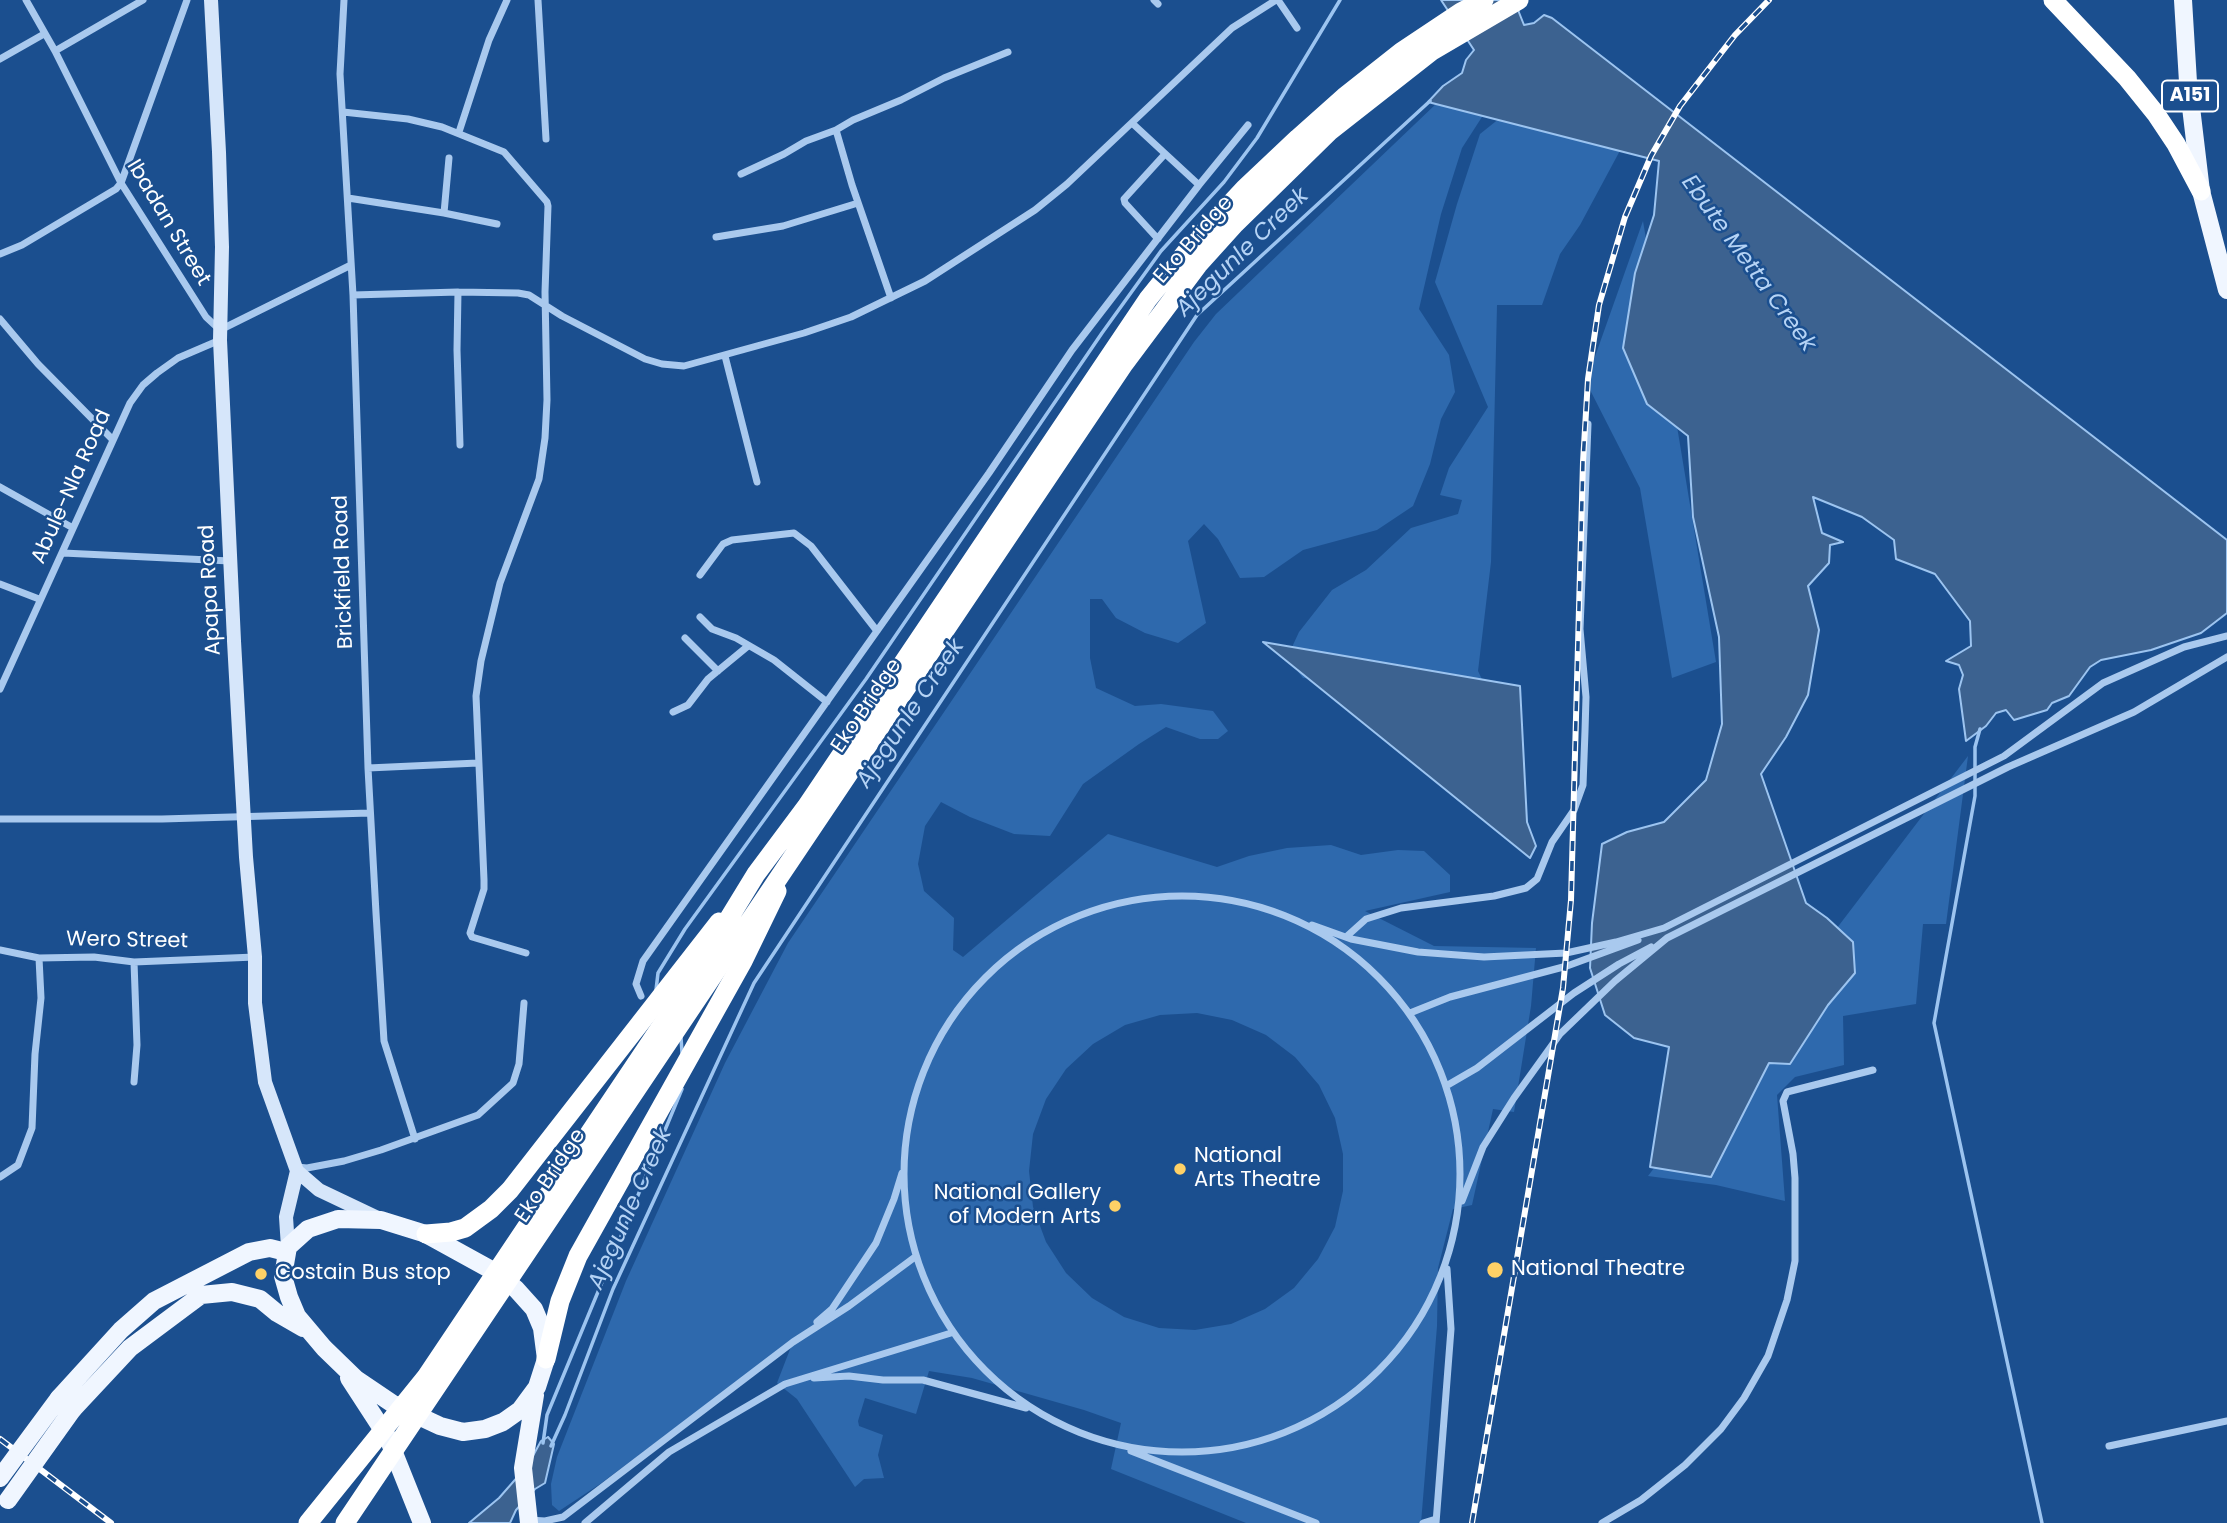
<!DOCTYPE html>
<style>
body{margin:0}
canvas{display:block;background:#1b4f8f}
</style>
<canvas width="2227" height="1523"></canvas>
<script>
const context = document.querySelector('canvas').getContext('2d');
context.lineJoin = 'round';
function fillPath(path, color) {
  context.fillStyle = color;
  context.fill(path, 'evenodd');
}
function shape(rows) {
  const path = new Path2D();
  for (const r of rows) {
    if (r.length === 3) {
      path.moveTo(r[0] + r[2], r[1]);
      path.arc(r[0], r[1], r[2], 0, 2 * Math.PI);
      continue;
    }
    path.moveTo(r[0], r[1]);
    for (let i = 2; i < r.length; i += 2) path.lineTo(r[i], r[i + 1]);
  }
  return path;
}
function strokePath(path, color, width, dash) {
  context.strokeStyle = color;
  context.lineWidth = width;
  context.lineCap = dash ? 'butt' : 'round';
  context.setLineDash(dash || []);
  context.stroke(path);
}
function write(font, color, halo, rows, align = 'center') {
  context.font = font + ' Poppins,sans-serif';
  context.lineWidth = 5;
  context.setLineDash([]);
  context.textBaseline = 'middle';
  context.strokeStyle = halo;
  context.fillStyle = color;
  for (const [text, x, y, turn = 0] of rows) {
    context.save();
    context.translate(x, y);
    context.rotate((+turn || 0) * Math.PI / 180);
    context.textAlign = isNaN(turn) ? turn : align;
    if (halo) context.strokeText(text, 0, 0);
    context.fillText(text, 0, 0);
    context.restore();
  }
}
fillPath(shape([
 [1437,103,1489,106,1462,148,1441,214,1419,309,1449,355,1455,392,1441,419,1430,464,1413,506,1377,530,1303,550,1264,577,1240,578,1218,539,1204,524,1188,541,1206,623,1178,643,1145,633,1116,618,1102,599,1090,599,1090,658,1096,688,1135,706,1161,704,1213,711,1228,731,1218,739,1200,739,1166,727,1139,744,1083,784,1050,836,1014,834,970,817,941,802,925,826,918,864,924,891,954,918,953,950,963,957,1108,834,1217,867,1249,856,1287,848,1331,845,1361,855,1398,850,1424,851,1450,875,1450,892,1365,911,1434,946,1536,948,1531,1006,1514,1112,1493,1109,1472,1205,1453,1209,1438,1268,1437,1326,1421,1523,1246,1523,1111,1469,1121,1423,1084,1410,972,1378,929,1371,916,1414,865,1398,858,1421,859,1426,883,1435,878,1455,884,1478,864,1479,855,1487,797,1399,777,1383,794,1339,600,1484,559,1511,552,1505,551,1484,557,1457,626,1281,725,1063,788,943,1194,342,1216,314],
 [1197,1013,1232,1020,1266,1035,1295,1057,1319,1085,1335,1118,1343,1154,1343,1191,1335,1227,1318,1259,1294,1288,1265,1309,1231,1324,1195,1330,1159,1328,1124,1317,1092,1298,1066,1273,1046,1242,1033,1207,1029,1171,1033,1134,1046,1099,1066,1069,1093,1044,1125,1025,1160,1015],
 [1500,118,1623,145,1580,225,1560,254,1542,305,1497,305,1491,562,1478,671,1490,696,1303,678,1287,658,1299,632,1332,590,1366,570,1411,528,1458,514,1462,500,1440,495,1449,468,1488,407,1435,282,1457,204,1480,134],
 [1643,221,1716,662,1672,678,1640,488,1586,382],
 [1968,756,1946,924,1923,924,1916,1004,1843,1016,1844,1065,1795,1077,1777,1095,1785,1201,1716,1185,1648,1176]
]), '#2e69ad');
const water = shape([
 [1441,0,1514,0,1524,25,1534,23,1544,15,1552,18,2227,540,2227,613,2201,633,2151,650,2101,660,2090,667,2069,696,2052,703,2047,710,2014,720,2006,710,1996,713,1986,726,1966,741,1959,689,1963,675,1959,665,1946,661,1971,646,1970,621,1935,574,1896,559,1894,540,1862,517,1813,497,1822,533,1843,542,1830,545,1829,563,1808,586,1819,630,1808,695,1786,737,1761,774,1806,903,1827,918,1853,942,1855,973,1828,1005,1790,1064,1769,1063,1711,1177,1650,1167,1669,1047,1634,1038,1605,1015,1590,968,1592,923,1602,844,1627,832,1664,822,1706,780,1722,724,1719,637,1693,517,1688,436,1647,404,1623,348,1635,273,1654,215,1659,161,1428,102,1443,86,1462,73,1466,60,1474,50,1441,0],
 [1263,642,1520,686,1527,822,1536,846,1530,858,1263,642],
 [548,1437,554,1444,545,1483,535,1489,516,1510,510,1523,469,1523,499,1498,528,1465,541,1441,548,1437]
]);
fillPath(water, '#3c6290');
strokePath(water, '#9cc4f0', 2);
strokePath(shape([
 [1980,729,1975,747,1975,796,1934,1023,2042,1523],
 [656,990,658,973,685,929,866,679,1102,333,1161,251,1224,182,1257,138,1340,0],
 [681,1037,682,1053],
 [543,1443,547,1415,682,1089],
 [551,1446,565,1415,613,1289,754,983,1197,315,1430,101]
]), '#9cc4f0', 3.5);
strokePath(shape([
 [26,0,55,51,121,183,206,317,220,330,351,265],
 [344,0,340,74,353,295,368,768,376,913,384,1041,415,1139],
 [538,0,546,139],
 [1154,0,1158,4],
 [1278,0,1297,28],
 [55,51,143,0],
 [0,59,44,34],
 [343,112,408,119,442,127,504,152,547,202,548,206,545,292,547,400,545,438,539,479,500,583,481,661,476,696,484,880,484,889,470,933,472,937,526,953],
 [459,132,489,40,507,0],
 [741,174,784,154,806,141,836,130],
 [1199,185,1248,125],
 [348,198,444,213,497,224],
 [444,213,449,158],
 [716,237,783,226,858,203],
 [1158,239,1125,203,1124,199,1165,154],
 [0,254,22,245,116,189,121,183,187,0],
 [458,292,457,350,460,445],
 [353,295,458,292,518,293,529,295,562,316,645,359,662,364,684,366,804,333,851,317,925,281,1035,210,1067,184,1232,28,1276,0],
 [891,298,852,185,836,130,853,120,901,100,944,78,1008,52],
 [0,319,38,364,112,439],
 [725,356,757,482],
 [0,487,73,528],
 [63,553,230,561],
 [700,575,723,544,732,540,794,533,811,546,877,631],
 [0,584,39,599],
 [700,617,712,629,736,638,774,660,827,702],
 [685,638,718,671],
 [0,689,130,403,143,385,157,373,178,358,220,340],
 [673,712,688,705,708,679,748,646],
 [368,768,478,763],
 [0,819,162,819,370,813],
 [1182,1174,278],
 [1312,925,1351,939,1418,952,1484,957,1566,953,1616,942,1664,928,2004,756,2103,683,2184,647,2227,636],
 [1346,937,1366,919,1401,908,1494,896,1526,888,1537,879,1552,842,1574,810,1583,785,1585,731,1586,697,1580,629,1588,424],
 [0,950,39,958,94,957,134,962,255,957],
 [134,962,137,1045,134,1082],
 [641,996,636,984,643,961,989,473,1072,350,1199,185,1132,123],
 [1410,1013,1450,997,1567,966,1638,940],
 [1446,1086,1477,1068,1574,993,1619,964,1651,947],
 [297,1167,307,1168,344,1161,381,1150,478,1115,513,1083,519,1064,524,1003],
 [0,1177,18,1165,32,1128,35,1054,41,998,39,958],
 [1462,1201,1483,1147,1514,1098,1560,1034,1615,981,1667,938,2008,767,2134,712,2227,657],
 [817,1322,832,1309,876,1243,894,1199,902,1173],
 [814,1378,849,1376,883,1380,923,1380,1026,1408],
 [2109,1446,2227,1421],
 [1131,1451,1316,1523],
 [529,1520,545,1521,563,1517,793,1342,849,1306,915,1257],
 [585,1523,669,1452,785,1384,951,1333],
 [1423,1523,1436,1519],
 [1436,1523,1451,1329,1447,1269],
 [1602,1523,1641,1500,1685,1465,1721,1429,1744,1398,1768,1356,1787,1300,1795,1261,1795,1178,1793,1154,1783,1101,1787,1092,1873,1070]
]), '#a9c9ee', 7);
strokePath(shape([
 [211,0,219,152,222,247,220,340,234,641,246,857,255,957,255,1003,265,1082,297,1171,286,1217,288,1247],
 [297,1171,319,1190,380,1219]
]), '#d6e6fa', 14);
strokePath(shape([
 [2183,0,2188,82,2201,191,2227,290],
 [338,1219,381,1220,426,1234,495,1272,516,1289,534,1309,542,1328,546,1359,537,1387,520,1410,503,1422,485,1429,463,1432,440,1426,393,1404,356,1379,324,1348,297,1316,289,1297,283,1276,288,1247,308,1229,338,1219],
 [349,1378,388,1438,422,1523],
 [59,1398,121,1330,154,1301,249,1252,270,1248,286,1252],
 [73,1409,130,1348,201,1295,232,1292,260,1299,277,1313,303,1328],
 [529,1523,523,1468,535,1395]
]), '#f0f6ff', 18);
strokePath(shape([
 [2053,0,2127,78,2156,114,2176,144,2201,191],
 [426,1234,451,1232,465,1228,491,1209,510,1190,719,922],
 [546,1359,560,1301,578,1256,743,961,777,891]
]), '#fff', 19);
const rail = shape([
 [0,1439,111,1523],
 [1472,1523,1563,988,1571,900,1583,462,1588,379,1599,305,1625,217,1651,156,1680,106,1735,35,1769,0]
]);
strokePath(rail, '#fff', 6);
strokePath(rail, '#1b4f8f', 3.5, [10]);
strokePath(shape([
 [0,1478,59,1398],
 [8,1500,73,1409]
]), '#f0f6ff', 18);
strokePath(shape([
 [308,1523,426,1377,682,995,756,874,806,807,1148,299,1190,247,1244,189,1298,138,1344,97,1401,52,1461,12,1484,0],
 [345,1523,1124,364,1198,265,1235,224,1330,131,1432,51,1519,0]
]), '#fff', 19);
for (const [x, y, r, color] of [
 [1180,1169,7,"#ffd166"],
 [1115,1206,7,"#ffd166"],
 [1495,1270,9,"#ffd166"],
 [261,1274,7,"#ffd166"]
]) {
  const dot = new Path2D();
  dot.arc(x, y, r, 0, 2 * Math.PI);
  context.fillStyle = color;
  context.fill(dot);
  strokePath(dot, '#1b4f8f', 2.5);
}
for (const [x, y, w] of [
 [2190,96,56]
]) {
  const box = new Path2D();
  box.roundRect(x - w / 2, y - 15.5, w, 31, 5);
  context.fillStyle = '#1b4f8f';
  context.fill(box);
  strokePath(box, '#fff', 2);
}
write('bold 19px', '#fff', null, [
 ["A151",2190,96]
]);
write('21px', '#fff', '#1b4f8f', [
 ["Ibadan Street",168,223,59],
 ["Eko Bridge",1194,240,-49],
 ["Abule-Nla Road",72,487,-66],
 ["Brickfield Road",344,572,-92],
 ["Apapa Road",211,590,-93],
 ["Eko Bridge",867,706,-56],
 ["Wero Street",127,941,1],
 ["Eko Bridge",551,1176,-56]
]);
write('21px', '#fff', '#1b4f8f', [
 ["National",1194,1157],
 ["Arts Theatre",1194,1181],
 ["National Gallery",1101,1194,"right"],
 ["of Modern Arts",1101,1218,"right"],
 ["National Theatre",1511,1270],
 ["Costain Bus stop",275,1274]
], 'left');
write('italic 23px', '#b5d3f5', '#1b4f8f', [
 ["Ajegunle Creek",1243,253,-44],
 ["Ebute Metta Creek",1748,264,54],
 ["Ajegunle Creek",911,714,-56],
 ["Ajegunle Creek",631,1209,-66]
]);
</script>
